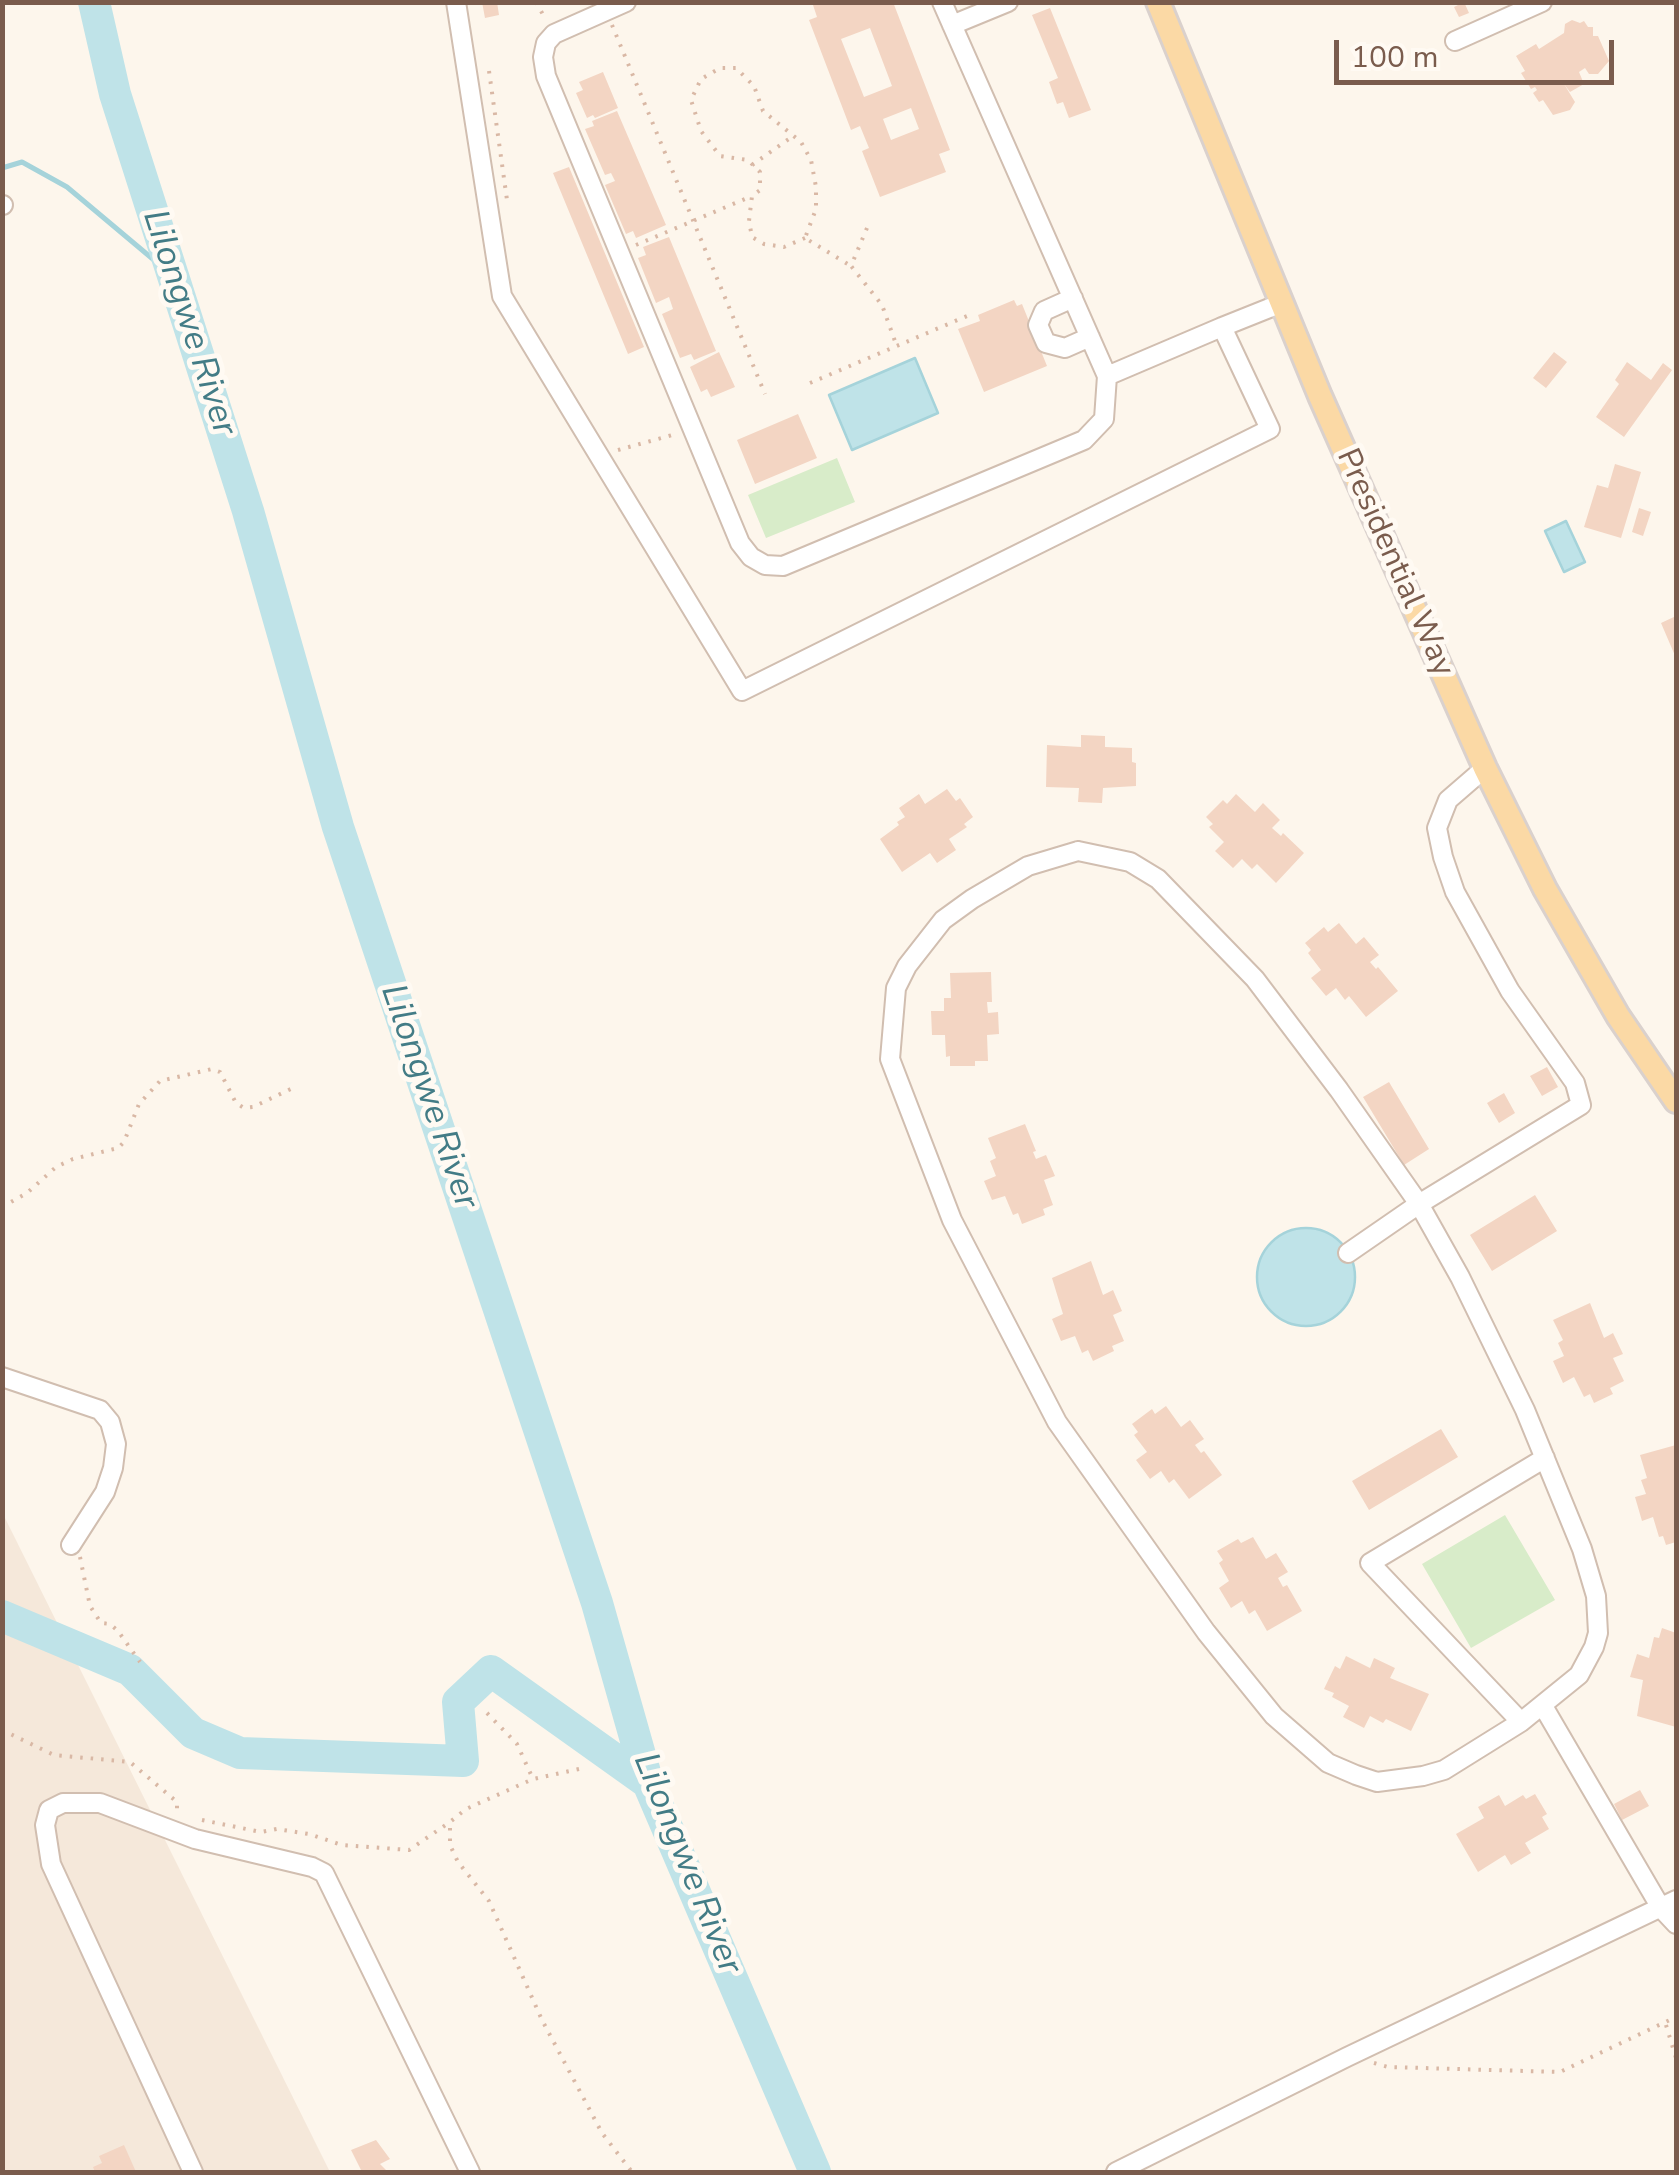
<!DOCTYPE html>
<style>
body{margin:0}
#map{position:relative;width:1679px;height:2175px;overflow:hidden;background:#fdf6ec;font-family:"Nunito Sans",sans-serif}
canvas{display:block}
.frame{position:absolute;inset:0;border:5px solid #7a5c4d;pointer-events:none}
.scale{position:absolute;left:1334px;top:40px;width:280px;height:45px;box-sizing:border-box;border:5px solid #7a5c4d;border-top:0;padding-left:12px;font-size:30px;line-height:35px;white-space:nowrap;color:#7a5c4d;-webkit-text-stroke:8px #fffaf3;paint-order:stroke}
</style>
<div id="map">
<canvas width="1679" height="2175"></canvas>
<div class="frame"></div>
<div class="scale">100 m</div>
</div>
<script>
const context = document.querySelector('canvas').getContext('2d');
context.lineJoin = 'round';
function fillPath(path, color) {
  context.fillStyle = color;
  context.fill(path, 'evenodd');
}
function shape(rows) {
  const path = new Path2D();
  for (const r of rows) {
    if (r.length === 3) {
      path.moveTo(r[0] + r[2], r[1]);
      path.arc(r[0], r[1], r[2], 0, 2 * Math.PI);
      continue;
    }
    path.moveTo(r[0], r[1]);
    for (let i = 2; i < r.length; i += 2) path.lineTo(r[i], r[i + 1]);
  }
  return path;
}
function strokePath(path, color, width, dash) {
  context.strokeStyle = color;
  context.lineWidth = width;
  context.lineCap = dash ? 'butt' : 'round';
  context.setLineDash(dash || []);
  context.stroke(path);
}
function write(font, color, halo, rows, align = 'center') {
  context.font = font + ' "Nunito Sans",sans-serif';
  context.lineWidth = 10;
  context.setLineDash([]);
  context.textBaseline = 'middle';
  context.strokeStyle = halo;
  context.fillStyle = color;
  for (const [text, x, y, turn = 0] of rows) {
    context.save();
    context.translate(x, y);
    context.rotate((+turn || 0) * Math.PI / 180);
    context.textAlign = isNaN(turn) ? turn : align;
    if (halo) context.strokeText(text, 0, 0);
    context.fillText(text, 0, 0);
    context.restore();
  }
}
fillPath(shape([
 [3,1514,330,2172,3,2172]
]), '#f5e8da');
fillPath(shape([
 [837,458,855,502,766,538,748,495],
 [1505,1515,1555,1600,1471,1648,1422,1564]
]), '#d8ecc9');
const water = shape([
 [915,358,938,413,852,450,829,395,915,358],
 [1566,521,1585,562,1564,572,1545,531,1566,521],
 [1306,1277,49]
]);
fillPath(water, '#bfe3e8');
strokePath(water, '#a5d3da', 2.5);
strokePath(shape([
 [2,168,22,162,67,187,173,276]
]), '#a5d3da', 5);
strokePath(shape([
 [94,2,115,94,248,511,338,827,597,1603,648,1783,815,2172],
 [2,1616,130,1670,193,1733,240,1753,463,1761,458,1702,491,1671,648,1783]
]), '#bfe3e8', 32);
fillPath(shape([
 [482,2,497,2,499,15,485,18],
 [818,2,893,2,950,150,939,154,946,172,880,197,862,151,869,148,860,126,851,130,809,20,817,17,813,5],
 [870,28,892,86,864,97,841,39],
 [911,108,919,129,891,140,883,119],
 [1464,2,1469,13,1459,17,1454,7],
 [1050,8,1091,110,1069,118,1063,102,1057,104,1049,82,1058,78,1032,15],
 [1572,20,1580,23,1584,21,1588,27,1593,27,1593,36,1598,36,1609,61,1598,74,1589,74,1585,68,1579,72,1584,84,1570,92,1564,84,1575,102,1570,110,1553,115,1543,100,1539,102,1533,93,1537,90,1535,87,1531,89,1521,73,1525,71,1516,56,1536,44,1539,49,1564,33,1565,24],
 [603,72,618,108,595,118,593,115,587,118,576,93,583,90,579,82],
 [617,111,666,225,636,238,633,231,626,234,605,185,615,181,611,173,605,175,585,129,594,126,592,121],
 [569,167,644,347,628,354,553,173],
 [669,237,716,351,694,360,691,354,680,358,662,314,673,309,669,297,656,303,638,258,646,255,643,247],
 [1014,300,1017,306,1022,304,1047,366,984,392,958,329,980,321,978,315],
 [719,352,735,387,711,397,707,389,701,392,690,367],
 [1554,352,1567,362,1546,388,1533,378],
 [1627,362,1651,380,1663,363,1672,370,1624,437,1596,417,1619,384,1615,380],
 [798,414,817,458,755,484,737,440],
 [1615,464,1641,472,1621,538,1584,527,1597,485,1608,488],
 [1639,508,1651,512,1643,536,1632,532],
 [1676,616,1676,658,1661,623],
 [1081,735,1105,736,1105,747,1132,748,1132,762,1136,763,1136,786,1103,788,1102,803,1078,802,1079,788,1046,787,1047,745,1081,747],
 [947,789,956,801,960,798,973,817,964,824,967,827,949,839,956,850,937,863,930,853,902,872,880,839,899,825,897,822,905,817,899,808,919,794,925,804],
 [1236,794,1255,812,1263,803,1280,820,1272,828,1281,836,1283,833,1304,853,1276,883,1257,864,1252,869,1242,859,1233,868,1215,851,1224,842,1209,827,1213,824,1206,817,1223,800,1227,804],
 [1339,923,1356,944,1364,937,1379,955,1370,962,1376,969,1378,967,1398,991,1366,1017,1349,996,1345,1000,1336,988,1326,996,1311,978,1321,970,1308,953,1311,950,1305,943,1324,927,1328,932],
 [991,972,992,1002,987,1002,988,1013,998,1012,999,1034,987,1035,988,1061,975,1061,975,1066,950,1066,950,1056,946,1057,945,1035,932,1035,931,1011,944,1011,944,998,951,998,950,973],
 [1547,1067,1558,1087,1542,1096,1530,1076],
 [1389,1082,1429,1149,1404,1165,1363,1097],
 [1504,1093,1515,1113,1499,1123,1487,1103],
 [1025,1124,1036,1151,1033,1152,1036,1159,1046,1155,1055,1176,1044,1180,1053,1205,1043,1209,1045,1215,1022,1224,1018,1213,1013,1215,1005,1196,992,1200,984,1181,996,1176,990,1161,996,1158,988,1138],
 [1535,1195,1557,1231,1492,1271,1470,1235],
 [1091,1261,1103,1295,1113,1290,1122,1311,1113,1315,1124,1341,1112,1346,1114,1351,1093,1361,1088,1350,1082,1353,1075,1336,1061,1341,1052,1319,1063,1314,1052,1278],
 [1590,1303,1604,1338,1613,1333,1623,1354,1613,1358,1624,1381,1610,1388,1613,1394,1594,1403,1590,1394,1584,1397,1574,1377,1563,1383,1553,1361,1564,1356,1558,1343,1563,1340,1553,1320],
 [1166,1406,1181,1427,1190,1420,1204,1439,1195,1445,1201,1453,1204,1451,1222,1475,1189,1499,1174,1479,1169,1483,1161,1471,1150,1479,1136,1460,1147,1452,1134,1435,1138,1432,1132,1424,1152,1409,1155,1414],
 [1441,1429,1458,1457,1369,1510,1352,1481],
 [1676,1445,1676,1542,1666,1545,1663,1536,1659,1537,1653,1517,1642,1521,1635,1497,1646,1494,1641,1480,1647,1478,1640,1455],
 [1253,1537,1266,1559,1276,1553,1288,1572,1278,1578,1283,1587,1287,1585,1302,1611,1267,1631,1255,1610,1249,1614,1242,1601,1231,1608,1219,1588,1229,1581,1219,1563,1223,1560,1217,1551,1238,1539,1241,1543],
 [1662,1628,1676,1633,1676,1727,1637,1716,1643,1680,1630,1677,1637,1654,1649,1658,1654,1637,1659,1638],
 [1346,1656,1370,1668,1374,1658,1395,1668,1390,1678,1429,1694,1411,1731,1386,1719,1383,1723,1370,1716,1364,1728,1343,1717,1349,1706,1332,1697,1334,1693,1324,1689,1335,1666,1340,1669],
 [1640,1790,1649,1806,1622,1820,1614,1804],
 [1535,1794,1547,1814,1542,1817,1549,1829,1525,1843,1531,1853,1511,1865,1505,1855,1478,1872,1456,1834,1484,1818,1478,1807,1499,1795,1505,1806,1523,1795,1526,1799],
 [376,2140,390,2159,380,2164,388,2172,362,2172,351,2150],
 [124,2145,136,2172,95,2172,93,2167,102,2163,99,2156]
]), '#f3d5c3');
const minor = shape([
 [456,2,502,296,742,691,1270,429,1222,327,1282,303],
 [626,2,554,34,546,43,543,57,546,76,740,543,751,557,765,565,783,566,1084,440,1104,419,1107,376,942,2],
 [952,25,1008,2],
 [1455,41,1542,2],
 [2,205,3,205],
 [1073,298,1044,311,1038,325,1046,343,1065,348,1090,337],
 [1107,376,1222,327],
 [1078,851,1130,862,1158,879,1255,979,1339,1090,1419,1204,1460,1277,1525,1410,1582,1549,1596,1596,1598,1633,1594,1647,1579,1675,1521,1722,1444,1770,1423,1776,1377,1782,1356,1775,1328,1763,1274,1716,1206,1632,1057,1422,952,1220,890,1059,896,988,907,966,943,920,972,899,1028,866,1078,851],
 [1348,1253,1419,1204,1581,1105,1575,1083,1510,991,1455,892,1443,857,1437,828,1448,800,1485,768],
 [2,1377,100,1410,110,1422,116,1444,113,1468,105,1492,71,1545],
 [1543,1706,1661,1908,1676,1924],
 [1521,1722,1370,1563,1545,1458],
 [193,2172,51,1864,45,1825,49,1810,63,1803,100,1803,195,1839,312,1867,324,1873,470,2172],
 [1116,2172,1347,2057,1676,1900]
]);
const major = shape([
 [1158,2,1320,396,1485,768,1545,889,1618,1016,1676,1101]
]);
strokePath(minor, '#d1beb0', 22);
strokePath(major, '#dad1cd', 28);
strokePath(shape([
 [536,2,546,20],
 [612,25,765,394],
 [489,71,507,200],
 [752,165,793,136],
 [867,228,851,266,882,305,896,344],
 [805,238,784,247,764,244,752,237,749,221,752,196,760,190,760,172,748,160,720,156,701,131,691,100,701,79,720,68,736,68,754,86,763,111,801,142,811,160,816,187,816,209,805,238,851,266],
 [636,245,752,196],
 [810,383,967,316],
 [618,450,676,434],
 [2,1207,27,1193,56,1167,73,1159,118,1148,124,1142,139,1104,160,1081,212,1069,220,1072,236,1103,244,1108,253,1107,297,1086],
 [80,1557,90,1606,101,1623,110,1624,118,1631,140,1662],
 [487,1713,517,1744,533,1779],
 [2,1730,54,1755,130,1762,177,1802,177,1811],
 [579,1769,533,1779,466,1809,450,1822,450,1845,458,1862,489,1901,542,2020,602,2133,632,2172],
 [202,1820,261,1832,277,1829,309,1834,342,1845,409,1850,450,1822],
 [1666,2025,1676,2058],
 [1374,2063,1388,2067,1560,2072,1676,2017]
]), '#d9b8a5', 4, [2.5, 8]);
strokePath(minor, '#fff', 18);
strokePath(major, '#fbd9a5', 22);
write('32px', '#7a5c4d', '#fffaf3', [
 ["Presidential Way",1394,563,66]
]);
write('italic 35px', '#437c86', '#fffaf3', [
 ["Lilongwe River",188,323,72],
 ["Lilongwe River",428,1097,71],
 ["Lilongwe River",686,1864,68]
]);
</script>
